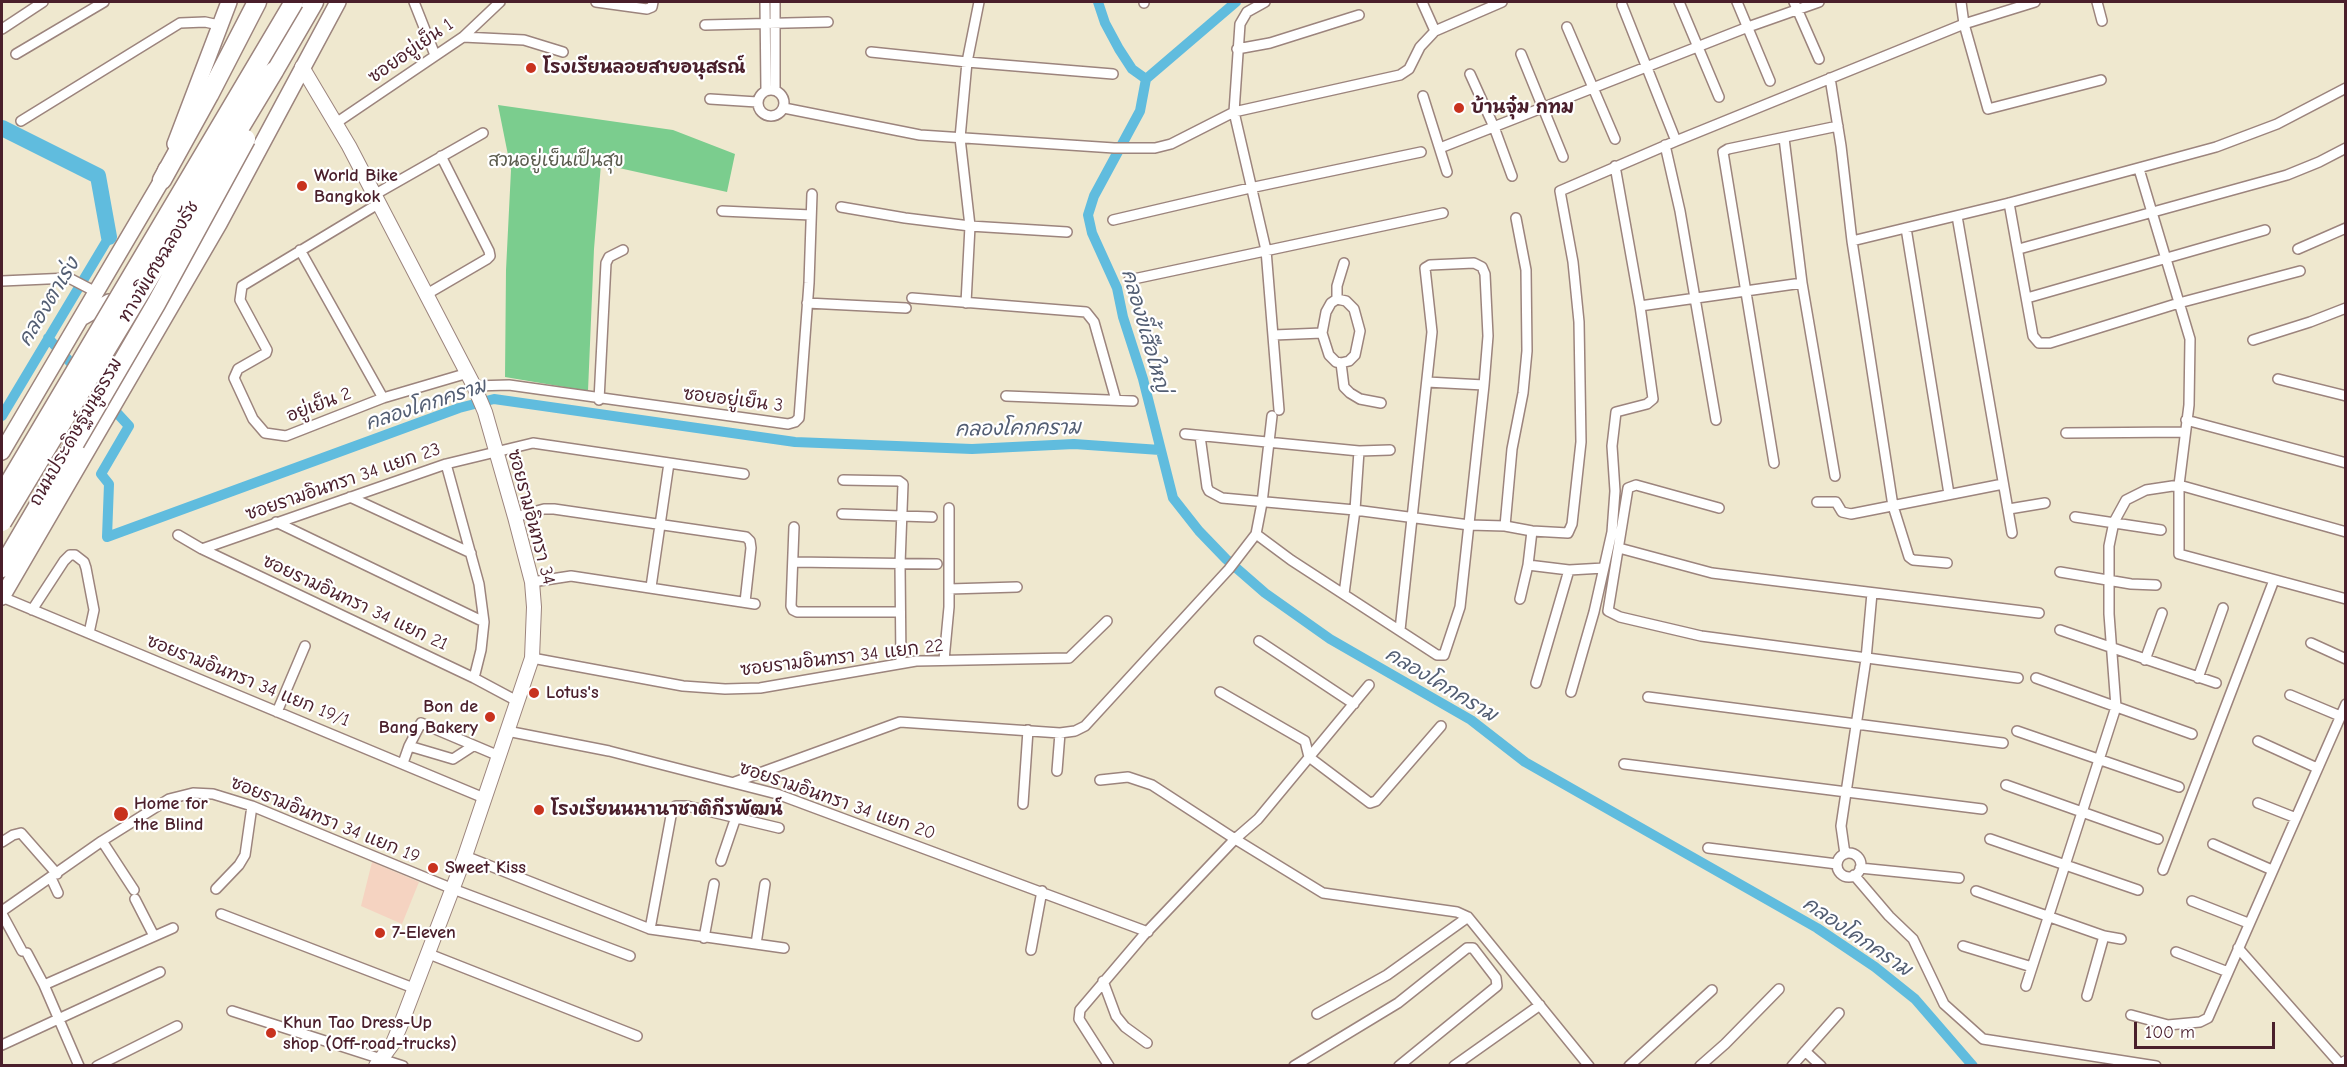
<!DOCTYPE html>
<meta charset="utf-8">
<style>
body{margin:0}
#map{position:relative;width:2347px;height:1067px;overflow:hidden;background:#efe8cf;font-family:"Comic Neue",sans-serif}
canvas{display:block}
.frame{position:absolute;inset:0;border:3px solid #4a1f2b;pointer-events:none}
.scale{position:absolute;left:2134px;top:1022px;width:141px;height:27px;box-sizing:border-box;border:3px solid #4a1f2b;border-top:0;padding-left:8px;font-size:18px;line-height:21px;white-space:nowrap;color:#4a1f2b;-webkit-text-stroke:4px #fff;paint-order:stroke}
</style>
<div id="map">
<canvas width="2347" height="1067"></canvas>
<div class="frame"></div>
<div class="scale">100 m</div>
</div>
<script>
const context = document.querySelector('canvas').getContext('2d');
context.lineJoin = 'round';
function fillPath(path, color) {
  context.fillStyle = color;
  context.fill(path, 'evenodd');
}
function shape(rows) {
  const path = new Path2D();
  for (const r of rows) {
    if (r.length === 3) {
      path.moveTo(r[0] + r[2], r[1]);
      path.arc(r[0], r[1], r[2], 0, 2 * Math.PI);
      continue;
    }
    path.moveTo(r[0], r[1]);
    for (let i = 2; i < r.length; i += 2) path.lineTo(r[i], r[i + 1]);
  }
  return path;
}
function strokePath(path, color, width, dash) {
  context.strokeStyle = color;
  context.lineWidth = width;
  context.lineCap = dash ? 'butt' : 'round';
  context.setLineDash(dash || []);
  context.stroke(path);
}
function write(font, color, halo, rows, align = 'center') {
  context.font = font + ' "Comic Neue","Playpen Sans Thai",sans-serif';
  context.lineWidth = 4.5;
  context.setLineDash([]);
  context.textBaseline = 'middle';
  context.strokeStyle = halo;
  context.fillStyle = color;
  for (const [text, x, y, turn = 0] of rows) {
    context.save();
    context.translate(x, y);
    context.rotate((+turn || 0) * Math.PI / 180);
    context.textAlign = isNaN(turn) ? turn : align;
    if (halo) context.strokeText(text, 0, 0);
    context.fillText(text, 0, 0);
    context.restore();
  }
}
fillPath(shape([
 [372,862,419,882,402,924,361,906]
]), '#f5d3c1');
fillPath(shape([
 [498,105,673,130,735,154,727,192,601,164,594,249,588,391,505,377,506,270,511,170]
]), '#7bcd8e');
strokePath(shape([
 [1098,2,1105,23,1119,49,1132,69,1146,79],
 [1146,79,1140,111,1094,196,1088,215,1092,233,1117,288,1123,317,1143,379,1173,498,1199,531,1226,559,1265,593,1330,639,1471,720,1525,762,1817,928,1875,967,1915,999,1973,1066],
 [1146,79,1236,2],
 [48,338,129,426,101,474,109,484,107,537,459,408,494,399,795,442,972,449,1074,444,1160,450],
 [2,416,109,237]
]), '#60bcde', 10);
strokePath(shape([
 [2,128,98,176,109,237]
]), '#60bcde', 16);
const street = shape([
 [414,2,435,55],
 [596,2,647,9,652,7,653,2],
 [765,2,766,91],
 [775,2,775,90],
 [1144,2,1144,3],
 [1265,2,1247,12,1240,24,1234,112,1266,250,1279,410],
 [1422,2,1435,31],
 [1679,2,1719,97],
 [1737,2,1770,81],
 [1794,2,1819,59],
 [1961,2,1964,24,1988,109,2101,80],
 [2097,2,2102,21],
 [1622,5,1676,141],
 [705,25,828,22],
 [1567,27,1615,139],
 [2,29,43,2],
 [463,37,524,40,563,52],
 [1237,49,1270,43,1359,15],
 [871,52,967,62,1113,74],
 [16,54,104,2],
 [1521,54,1563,157],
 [1470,74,1494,127,1512,176],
 [1830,78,1841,146,1852,241,1893,506,1909,557,1913,560,1947,563],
 [771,103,13],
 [1423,96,1447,172],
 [710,99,757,102],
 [784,108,920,135,1114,148,1155,148,1171,144,1234,112,1400,75,1409,69,1420,47,1435,31,1502,2],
 [21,121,180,23,205,22,219,25],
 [336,123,463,37,500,2],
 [1784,138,1802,283,1835,476],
 [1665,145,1680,211,1716,420],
 [1440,148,1748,27,1819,2],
 [2139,169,2190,339,2189,405,2179,485,2179,554,2346,599],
 [374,195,483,133],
 [2009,203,2033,336,2039,343,2050,343,2179,303,2300,271],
 [378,204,242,286,240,300,267,350,266,353,238,369,234,378,253,419,265,433,286,436,383,398,468,373],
 [841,207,905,218,970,226,1067,232],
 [722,211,811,215],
 [1957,216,2012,533],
 [1113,220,1250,188,1421,152],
 [1906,228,1949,494],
 [1852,241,2009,203,2216,147,2277,124,2346,88],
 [2019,249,2287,175,2319,162,2346,148],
 [2298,249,2346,228],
 [300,250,383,398],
 [1129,280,1443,213],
 [2,281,69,278,96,292],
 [427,294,487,259,490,256,489,251,441,156],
 [912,298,1086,312,1094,322,1116,400],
 [2027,298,2265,230],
 [1337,299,1346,301,1354,309,1360,331,1355,355,1349,361,1341,363,1336,362,1329,355,1322,333,1326,312,1331,303,1337,299],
 [1337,299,1337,286,1344,263],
 [807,303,906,308],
 [966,303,970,226,960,138,967,62,979,2],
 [1640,306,1802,283],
 [1274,335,1322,333],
 [2253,340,2310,322,2346,308],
 [1341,363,1344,387,1350,393,1360,399,1381,403],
 [2278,379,2346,396],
 [1427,382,1484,385],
 [474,386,509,385,788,424,795,422,799,418,809,283,812,194],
 [1006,396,1133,401],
 [599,400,606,263,609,257,623,250],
 [2186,420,2346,463],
 [2066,433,2185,432],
 [1185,434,1359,451,1390,450],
 [1200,436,1207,487,1209,491,1222,498,1355,510,1469,525,1505,526,1532,531,1568,533,1572,524,1581,442,1579,322,1573,262,1560,191,1676,141,1964,24,2035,2],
 [1774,463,1723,152,1728,149,1838,126],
 [446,464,479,584,484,622,481,650,474,678],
 [843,480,899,481,903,484,900,564,901,663],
 [350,497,471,553],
 [1817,502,1836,502,1842,512,1851,514,2003,484],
 [1719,508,1636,485,1628,488,1608,611,1620,617,1701,636,2018,678],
 [2009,509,2045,503],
 [842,514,932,517],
 [515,517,544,509,554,509,746,537,750,541,751,548,745,602],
 [2075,517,2161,530],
 [276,522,484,622],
 [1505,526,1512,449,1523,393,1527,351,1526,270,1516,218],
 [794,527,791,606,793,610,797,612,900,612],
 [1256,534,1291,560,1437,655,1444,655,1460,607,1484,385,1488,336,1485,274,1482,267,1474,263,1430,265,1425,268,1432,332,1400,630],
 [178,535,202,549,474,678,517,701],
 [1619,548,1712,573,2039,613],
 [202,549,446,464,533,443,744,474],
 [793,562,937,564],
 [1528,565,1569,570,1604,568],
 [2060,572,2131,584,2156,585],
 [532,582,571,576,755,604],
 [651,587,669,463],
 [949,589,1017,587],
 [1344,594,1355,510,1359,451],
 [2,597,484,798],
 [1520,599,1528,565,1532,531],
 [32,610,64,561,70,555,75,555,84,562,86,568,94,610,89,633],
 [2060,630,2216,683],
 [1259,641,1354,704],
 [2311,643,2346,659],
 [532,658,683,686,725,689,760,688,916,661,1069,658,1107,621],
 [944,660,949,607,949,508],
 [2145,660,2162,613],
 [2036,678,2192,734],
 [2198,678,2223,608],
 [1536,683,1569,570],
 [1220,692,1305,741,1309,757,1370,803,1376,801,1441,726],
 [1571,692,1594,612,1612,532,1615,491,1612,446,1616,412,1647,404,1653,399,1640,306,1615,166],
 [2290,695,2340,716],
 [1648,697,2003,743],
 [277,712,305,646],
 [507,731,609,751,777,794,1148,932],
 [2017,731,2179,787],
 [2258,741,2317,768],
 [409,746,453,759,473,746],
 [403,763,409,746,421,723,499,756],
 [1624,764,1982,809],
 [1057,771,1060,733],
 [1100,780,1128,777,1152,785,1235,839,1323,893,1457,912,1468,917,1589,1066],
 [735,782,900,722,1060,733,1075,731,1085,726,1229,569,1256,534,1262,503,1272,416],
 [2006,785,2158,839],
 [2258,803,2296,818],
 [1023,804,1028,730],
 [1990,839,2138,890],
 [102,841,134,890],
 [2,842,13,835,21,833,57,874],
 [2213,844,2272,870],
 [1708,848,1837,864],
 [1849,865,12],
 [1845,854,1841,826,1866,659,1872,593],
 [465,856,650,929,784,948],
 [721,861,736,817],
 [1860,868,1959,878],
 [2163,870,2274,580],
 [1854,875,1889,916,1913,939,1944,1004,1983,1039,2156,1066],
 [51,878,58,893],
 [216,889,239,865,245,855,252,806],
 [1976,891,2104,936,2121,939],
 [135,899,154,936],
 [2192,901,2248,923],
 [2,911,102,841,169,799,193,793,213,794,252,806,453,889,630,956],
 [2,914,22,951],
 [221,914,416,989],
 [650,929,671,816,676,806,687,806,779,828],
 [704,938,714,884],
 [756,944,765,884],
 [1963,946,2032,967],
 [2238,948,2342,1066],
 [1031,950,1042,891],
 [2176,952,2228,972],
 [27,953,44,985,79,1066],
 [429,954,637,1036],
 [1103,981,1116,1016,1125,1027,1147,1043],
 [44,985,173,928],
 [2026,986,2116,707,2109,614,2109,546,2114,522,2126,500,2146,490,2179,485,2346,532],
 [2087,996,2104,936],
 [232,1011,403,1066],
 [1317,1014,1387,975,1468,917],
 [2131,1015,2168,1025,2200,1022,2208,1018,2346,704],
 [2,1045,160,972],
 [1805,1051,1821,1066],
 [97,1066,177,1026],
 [1109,1066,1079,1019,1080,1010,1143,936,1235,839,1258,819,1369,685],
 [1294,1066,1398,1003,1467,948,1473,948,1496,978,1497,986,1399,1066],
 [1454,1066,1540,1005],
 [1629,1066,1712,990],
 [1700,1066,1725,1044,1779,989],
 [1792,1066,1839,1013]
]);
const secondary = shape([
 [302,67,349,146,474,386,485,412,515,517,532,582,534,607,532,658,465,856,401,1024,393,1043,376,1066],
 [2342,1066,2346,1063]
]);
const primary = shape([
 [175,144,229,2],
 [83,317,109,302,127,303,138,313,143,335],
 [2,452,162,180,166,169],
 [2,597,219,224,338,2]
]);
const highway = shape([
 [274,71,314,2],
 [162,180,209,95,257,2],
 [2,568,75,443]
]);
strokePath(street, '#9c847d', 12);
strokePath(secondary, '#9c847d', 16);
strokePath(primary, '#9c847d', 18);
strokePath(highway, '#9c847d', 21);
strokePath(street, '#fff', 9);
strokePath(secondary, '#fff', 14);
strokePath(primary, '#fff', 15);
strokePath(highway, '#fff', 18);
const highwayBridge = shape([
 [75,443,156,304,246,139],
 [2,495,294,2],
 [2,522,274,71]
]);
strokePath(highwayBridge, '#9c847d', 21, []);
strokePath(highwayBridge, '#fff', 18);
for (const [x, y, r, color] of [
 [531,68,6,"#c8321e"],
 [1459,108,6,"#c8321e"],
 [302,186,6,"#c8321e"],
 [534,693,6,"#c8321e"],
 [490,717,6,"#c8321e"],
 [539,810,6,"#c8321e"],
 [121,814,8,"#c8321e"],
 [433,868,6,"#c8321e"],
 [380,933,6,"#c8321e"],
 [271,1033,6,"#c8321e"]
]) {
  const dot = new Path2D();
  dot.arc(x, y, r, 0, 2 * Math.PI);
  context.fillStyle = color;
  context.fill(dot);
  strokePath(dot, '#fff', 2);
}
write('18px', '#4a1f2b', '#fff', [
 ["ซอยอยู่เย็น 1",411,51,-35],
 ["ทางพิเศษฉลองรัช",159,262,-59],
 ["ซอยอยู่เย็น 3",733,400,7],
 ["อยู่เย็น 2",319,405,-21],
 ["ถนนประดิษฐ์มนูธรรม",76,432,-60],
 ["ซอยรามอินทรา 34 แยก 23",343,482,-19],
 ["ซอยรามอินทรา 34",531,517,75],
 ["ซอยรามอินทรา 34 แยก 21",355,603,25],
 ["ซอยรามอินทรา 34 แยก 22",842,658,-7],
 ["ซอยรามอินทรา 34 แยก 19/1",248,681,22],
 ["ซอยรามอินทรา 34 แยก 20",837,801,19],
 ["ซอยรามอินทรา 34 แยก 19",325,820,22]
]);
write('bold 18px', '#4a1f2b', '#fff', [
 ["โรงเรียนลอยสายอนุสรณ์",543,68],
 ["บ้านจุ๋ม กทม",1471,108],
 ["World Bike",314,176],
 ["Bangkok",314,197],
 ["Lotus's",546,693],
 ["Bon de",478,707,"right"],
 ["Bang Bakery",478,728,"right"],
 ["Home for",134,804],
 ["the Blind",134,825],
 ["โรงเรียนนนานาชาติกีรพัฒน์",551,810],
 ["Sweet Kiss",445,868],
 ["7-Eleven",392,933],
 ["Khun Tao Dress-Up",283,1023],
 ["shop (Off-road-trucks)",283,1044]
], 'left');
write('18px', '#5b5c4e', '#fff', [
 ["สวนอยู่เย็นเป็นสุข",556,161]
]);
write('italic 20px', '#535e73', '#fff', [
 ["คลองตาเร่ง",49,302,-59],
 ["คลองขี้เสือใหญ่",1145,331,74],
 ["คลองโคกคราม",426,405,-18],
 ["คลองโคกคราม",1018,429,-1],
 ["คลองโคกคราม",1441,685,31],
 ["คลองโคกคราม",1857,937,34]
]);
</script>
